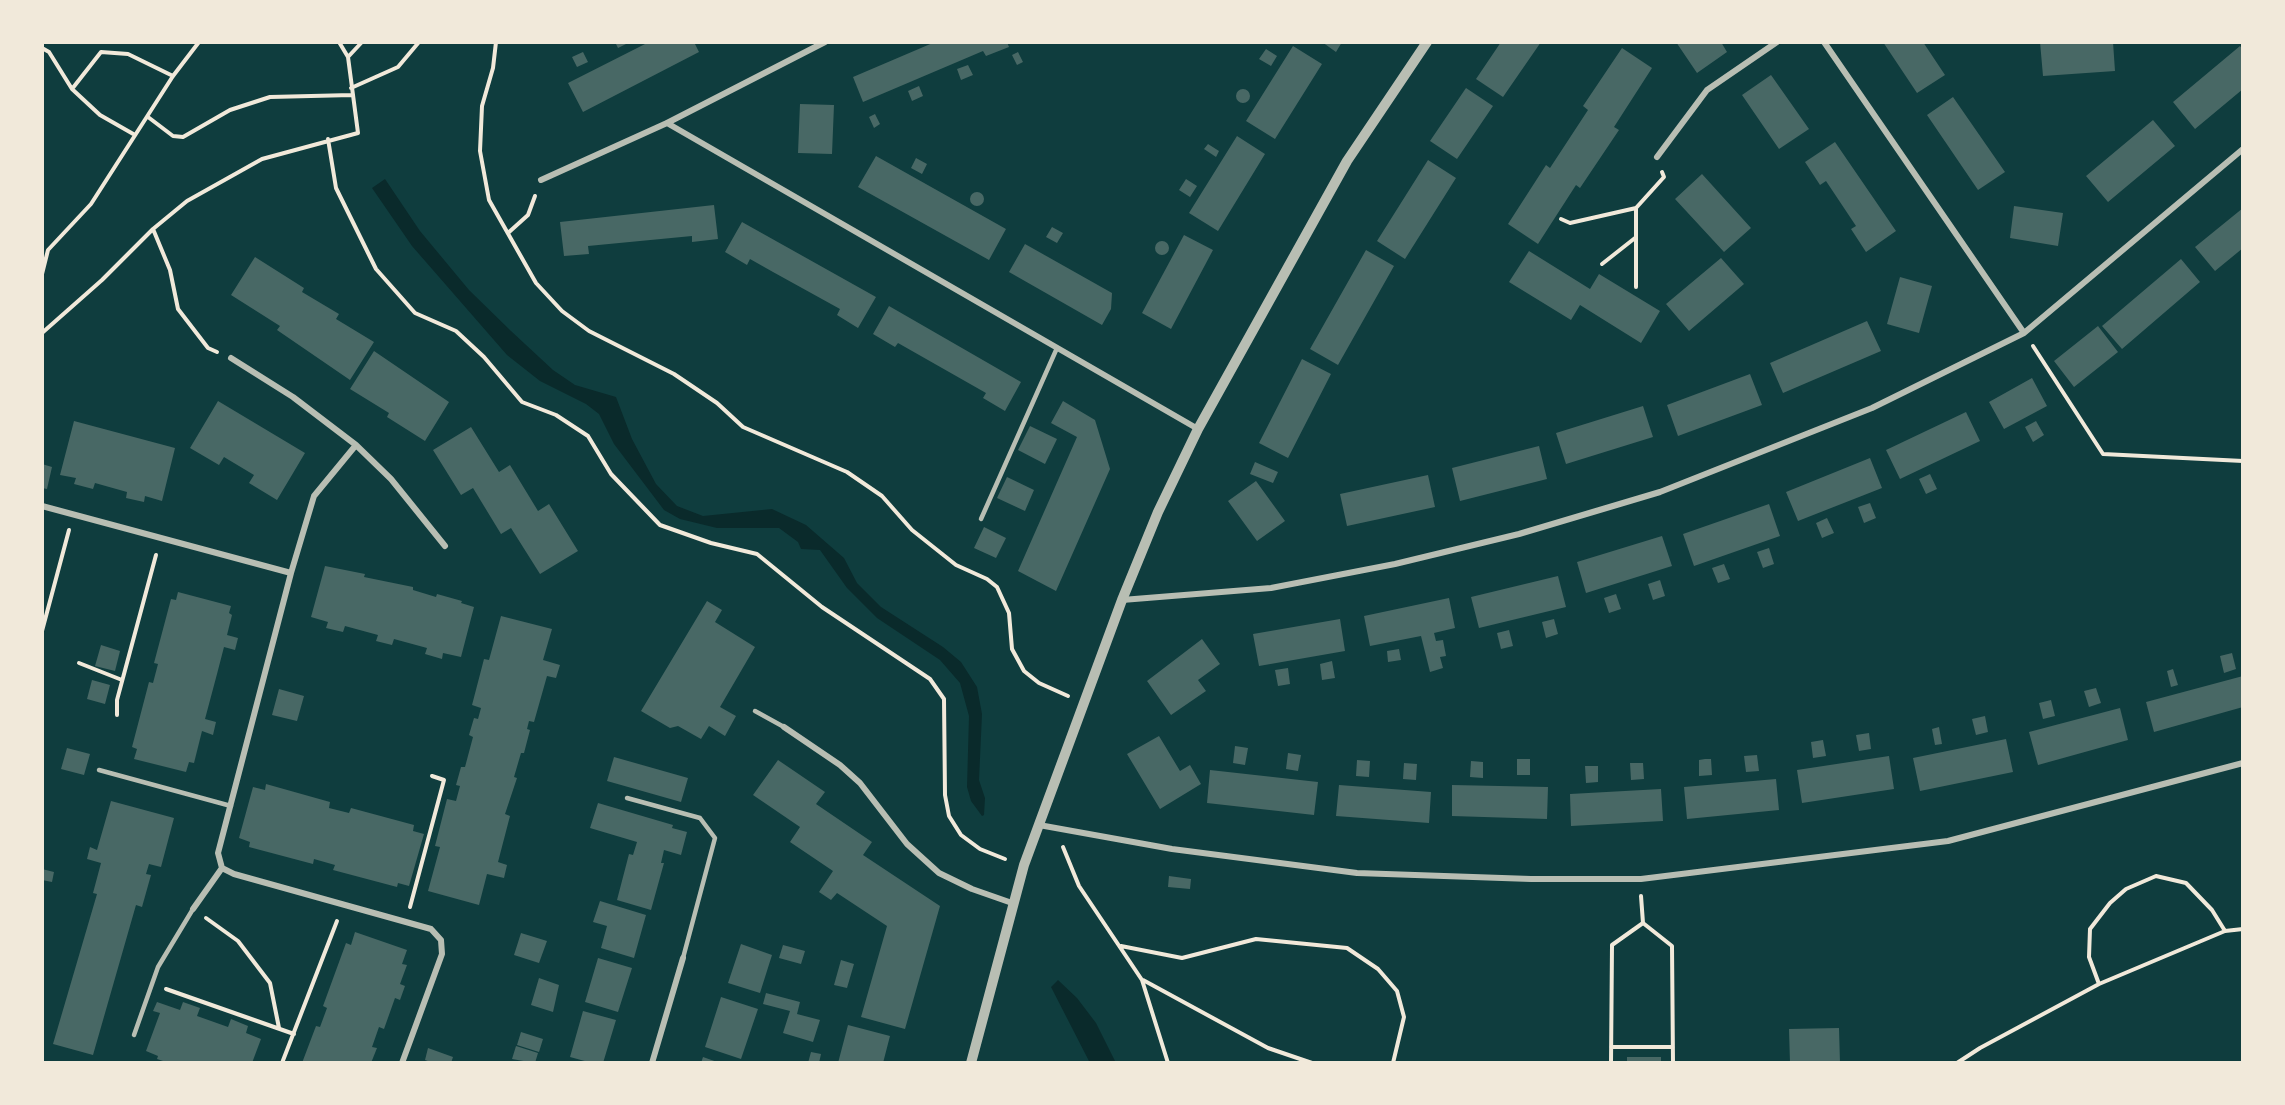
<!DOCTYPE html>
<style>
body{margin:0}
#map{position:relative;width:2285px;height:1105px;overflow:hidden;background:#0f3d3e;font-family:"Titillium Web",sans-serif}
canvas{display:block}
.frame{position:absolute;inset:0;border:44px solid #f1e9da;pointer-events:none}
</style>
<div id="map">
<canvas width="2285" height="1105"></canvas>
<div class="frame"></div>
</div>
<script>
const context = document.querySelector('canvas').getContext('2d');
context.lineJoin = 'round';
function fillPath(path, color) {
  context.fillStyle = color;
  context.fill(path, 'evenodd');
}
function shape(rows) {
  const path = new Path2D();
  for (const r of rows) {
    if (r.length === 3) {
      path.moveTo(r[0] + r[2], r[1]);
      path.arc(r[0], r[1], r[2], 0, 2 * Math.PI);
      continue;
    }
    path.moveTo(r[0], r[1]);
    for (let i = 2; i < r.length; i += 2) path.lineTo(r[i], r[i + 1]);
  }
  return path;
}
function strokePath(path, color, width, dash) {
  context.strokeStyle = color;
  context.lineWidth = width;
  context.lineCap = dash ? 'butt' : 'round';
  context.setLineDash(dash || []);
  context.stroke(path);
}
fillPath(shape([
 [385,179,420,231,469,290,511,331,553,370,575,385,616,397,632,439,656,484,677,506,703,516,772,509,806,525,844,558,857,583,881,607,943,647,961,662,977,687,982,714,979,780,985,798,984,815,982,816,971,801,967,787,969,716,960,683,940,660,877,618,847,588,820,550,801,549,798,542,779,528,717,528,680,519,664,510,614,444,599,414,586,404,540,381,507,355,412,246,372,188],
 [1058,980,1077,998,1096,1023,1116,1063,1090,1063,1051,987]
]), '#0a2a2b');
fillPath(shape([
 [615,42,630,42,618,48],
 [649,42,694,42,699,52,583,112,568,83],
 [935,42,1007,42,1009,47,986,56,983,51,863,102,853,77],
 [1322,42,1342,42,1336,52],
 [1501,42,1541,42,1503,97,1476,79],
 [1676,42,1721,42,1727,52,1697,73],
 [1883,42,1923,42,1945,75,1917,93],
 [2040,42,2113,42,2115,71,2043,76],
 [1293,46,1322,64,1275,139,1246,121],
 [2240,46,2243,50,2243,89,2195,129,2173,102],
 [1622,48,1652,68,1614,127,1619,130,1580,188,1576,185,1538,244,1508,224,1546,165,1550,168,1588,110,1583,106],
 [1266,49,1277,56,1271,66,1259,59],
 [583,52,588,62,577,67,572,57],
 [1018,52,1023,62,1017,65,1012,55],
 [968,65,973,75,961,80,957,69],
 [1771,75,1809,129,1779,149,1742,95],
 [919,86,923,96,912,101,908,91],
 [1466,88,1493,106,1457,159,1430,141],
 [1243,96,7],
 [1953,97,2005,172,1978,190,1927,115],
 [800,104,834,105,832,154,798,153],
 [875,114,880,124,874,128,869,117],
 [2153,120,2175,146,2108,202,2086,176],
 [1237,136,1265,154,1218,231,1189,213],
 [1835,142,1896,231,1866,252,1851,229,1856,226,1826,181,1820,185,1805,162],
 [1208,144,1219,151,1216,157,1204,149],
 [876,156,1006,229,989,260,858,187],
 [916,158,927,164,922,174,911,168],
 [1428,160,1456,178,1405,259,1377,241],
 [1702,174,1751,228,1724,252,1675,199],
 [1186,179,1197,186,1190,197,1179,190],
 [977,199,7],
 [714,205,718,239,692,242,692,236,588,246,589,254,564,256,560,222],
 [2014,206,2063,213,2058,246,2010,238],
 [2243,208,2243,248,2215,271,2195,247],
 [742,222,876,297,858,328,837,315,840,309,773,272,750,259,747,265,725,252],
 [1052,227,1063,233,1057,243,1046,237],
 [1184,235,1213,250,1171,329,1142,313],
 [1162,248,7],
 [1025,244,1112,293,1111,309,1102,325,1009,272],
 [1366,250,1394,266,1338,365,1310,349],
 [1529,251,1590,289,1599,274,1660,311,1641,343,1580,305,1571,320,1509,282],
 [255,257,304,288,302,292,339,314,336,319,374,342,350,380,277,330,280,326,231,295],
 [1721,258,1744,284,1689,331,1666,304],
 [2181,259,2200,282,2122,349,2102,326],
 [1900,277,1932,286,1919,333,1887,324],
 [889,306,1021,382,1005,411,983,398,986,393,898,343,895,347,873,334],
 [1867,321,1881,351,1783,393,1770,363],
 [2098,326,2118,352,2074,387,2054,361],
 [374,351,449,402,425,441,387,417,389,413,350,389],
 [1302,359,1331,374,1288,458,1259,443],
 [1750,374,1762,405,1678,436,1667,405],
 [2032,378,2047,406,2004,429,1989,402],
 [218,401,305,453,277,500,249,483,254,475,224,457,219,465,190,448],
 [1063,401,1095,420,1110,469,1056,591,1018,571,1077,437,1051,423],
 [1643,406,1653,437,1566,464,1556,433],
 [1966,412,1980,441,1900,479,1886,450],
 [74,421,175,448,162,501,145,496,144,502,126,498,127,492,95,483,93,489,74,484,76,478,60,475],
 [2036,421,2044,435,2033,442,2025,427],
 [1030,426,1057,439,1045,464,1018,450],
 [471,427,499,472,510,465,538,511,549,504,578,551,540,574,511,528,501,534,473,488,461,495,433,450],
 [1539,446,1547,479,1460,501,1452,468],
 [1870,458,1882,488,1798,521,1786,492],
 [1255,462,1278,472,1273,483,1250,474],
 [42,464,52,467,47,489,42,488],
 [1930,474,1937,489,1926,494,1919,479],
 [1428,475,1435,507,1347,526,1340,494],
 [1007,477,1034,490,1025,511,997,498],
 [1256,481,1285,521,1257,541,1228,501],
 [1870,503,1876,518,1864,523,1858,507],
 [1769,504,1780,536,1694,566,1683,534],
 [1827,518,1834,533,1822,538,1816,523],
 [984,527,1006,538,996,558,974,548],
 [1662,536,1672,566,1586,593,1577,562],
 [1769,548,1774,564,1763,568,1757,552],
 [1724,564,1730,579,1718,583,1712,568],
 [325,566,365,574,364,577,413,587,413,590,436,597,437,594,462,601,461,603,474,607,461,657,443,653,442,659,425,654,427,648,394,639,392,645,376,641,378,635,345,626,343,632,326,628,328,622,311,617],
 [1558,576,1566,607,1479,628,1471,597],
 [1660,580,1665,596,1653,600,1648,584],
 [178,592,231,606,229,613,232,615,227,635,238,638,235,650,224,647,217,674,205,719,216,722,213,735,202,731,194,763,189,762,186,772,134,759,137,749,132,747,149,682,153,683,158,664,154,663,171,599,176,600],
 [1616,594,1621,609,1609,613,1604,598],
 [1449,598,1455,628,1434,633,1436,641,1443,640,1446,656,1440,657,1443,668,1430,672,1421,636,1370,646,1364,616],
 [707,601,722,610,715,622,755,647,720,707,736,716,725,736,709,726,701,739,678,726,670,728,641,711],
 [501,616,552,629,543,660,560,665,556,678,547,676,534,722,529,721,527,729,530,730,524,753,521,753,514,777,517,778,505,814,510,816,498,862,507,865,504,878,487,874,479,905,428,891,440,847,435,846,447,799,456,801,460,786,456,785,461,767,465,767,473,737,469,735,474,718,478,719,481,708,472,705,484,659,489,660],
 [1340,619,1345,651,1259,666,1253,634],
 [1554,619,1558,634,1546,638,1542,622],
 [1509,630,1513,646,1501,649,1497,633],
 [1202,639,1220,664,1198,680,1206,691,1171,715,1147,681],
 [101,645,120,651,115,671,95,666],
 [1399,649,1401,660,1388,662,1387,651],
 [2232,653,2236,669,2224,673,2220,656],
 [1332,661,1335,678,1322,680,1320,664],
 [1288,668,1290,684,1278,686,1275,670],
 [2173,669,2178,685,2171,687,2167,671],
 [2243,676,2243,707,2154,732,2146,702],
 [92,680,110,685,105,704,87,699],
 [2096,688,2101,703,2089,707,2084,691],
 [279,689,304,696,297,721,272,715],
 [2051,700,2055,716,2043,719,2039,703],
 [2120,708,2128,740,2038,765,2029,732],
 [1985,716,1988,732,1976,735,1972,719],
 [1939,727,1942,744,1935,745,1932,729],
 [1869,733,1871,749,1859,751,1856,735],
 [1159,736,1180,771,1190,765,1201,784,1160,809,1127,754],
 [2006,739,2013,772,1920,791,1913,758],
 [1823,740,1826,756,1813,758,1811,742],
 [1235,746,1248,748,1245,765,1233,763],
 [67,748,90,754,84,775,61,769],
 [1288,753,1301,755,1298,771,1286,769],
 [1757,755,1759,771,1746,772,1744,756],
 [1889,756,1894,789,1802,803,1797,770],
 [614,757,688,778,681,802,607,781],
 [1517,759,1530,759,1530,775,1517,775],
 [1705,759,1711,759,1712,775,1699,776,1699,760],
 [778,760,825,792,816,804,872,842,863,855,940,906,905,1029,861,1017,887,926,837,893,831,900,819,892,833,871,790,842,800,827,753,795],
 [1357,760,1370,761,1369,777,1356,776],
 [1471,761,1483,762,1483,778,1470,777],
 [1404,763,1417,764,1416,780,1403,779],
 [1630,763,1643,763,1644,779,1631,780],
 [1585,766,1598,766,1598,782,1586,783],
 [1210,770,1318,782,1314,815,1207,803],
 [1776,779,1779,810,1687,819,1684,787],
 [266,784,330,802,329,808,349,813,351,808,414,825,413,831,424,834,409,886,398,883,397,887,333,870,335,865,314,859,313,864,249,847,250,842,239,838,253,787,265,790],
 [1339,785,1431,792,1429,823,1336,816],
 [1452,785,1548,787,1547,819,1452,816],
 [1661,789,1663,821,1571,826,1570,794],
 [111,801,174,818,161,867,149,864,146,874,151,875,142,907,136,905,93,1055,53,1044,97,894,93,893,101,863,87,859,90,847,97,850],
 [598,803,673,825,672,828,687,832,681,855,664,850,661,863,664,863,651,910,617,900,629,854,633,855,637,842,590,828],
 [42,869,54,872,52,882,42,880],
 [1169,876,1191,879,1190,889,1168,887],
 [600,901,646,915,634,958,601,948,607,926,593,922],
 [355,932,407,950,402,964,407,965,400,984,405,986,400,1000,395,998,384,1029,379,1027,372,1047,377,1048,371,1063,302,1063,316,1026,320,1027,327,1008,323,1006,346,943,351,945],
 [521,933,547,941,539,963,514,955],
 [741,944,772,955,760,993,728,983],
 [783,945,805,951,801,964,779,958],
 [598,958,632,968,618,1012,585,1002],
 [841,960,854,964,847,988,834,985],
 [539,978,559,985,553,1012,531,1005],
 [766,993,800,1002,797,1014,820,1020,813,1042,783,1033,790,1011,763,1004],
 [721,997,758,1009,741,1059,705,1047],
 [157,1002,180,1010,183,1002,200,1008,197,1016,228,1027,231,1019,248,1026,246,1033,261,1039,252,1063,169,1063,157,1059,158,1056,146,1051,160,1013,153,1011],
 [583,1011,616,1020,603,1063,592,1063,570,1057],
 [848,1025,890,1036,883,1063,838,1063],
 [1839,1028,1840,1063,1790,1063,1789,1029],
 [521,1032,543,1039,539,1052,517,1045],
 [516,1046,538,1053,535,1063,512,1059],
 [428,1048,453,1057,451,1063,433,1063,425,1060],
 [811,1052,821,1054,819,1063,808,1063],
 [703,1057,720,1063,701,1063],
 [1627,1057,1661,1057,1661,1063,1627,1063]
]), '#486865');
strokePath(shape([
 [496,42,493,68,482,106,480,151,489,200,536,283,562,311,589,331,674,374,717,403,743,427,847,472,882,496,912,530,956,565,987,579,997,587,1009,613,1012,649,1024,671,1039,683,1068,696],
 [42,48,49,52,72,89,100,115,135,135],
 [348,57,362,42],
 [351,88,398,67,419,42],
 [72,89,101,52,128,54,173,76],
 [148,117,173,136,183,137,230,110,270,97,352,95],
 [328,139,336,188,376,269,415,313,456,331,484,357,522,402,556,415,588,436,611,474,660,525,711,543,757,554,822,607,930,679,944,699,945,795,949,816,961,835,980,849,1005,859],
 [1561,219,1570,223,1636,208,1664,177,1662,172],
 [153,229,170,270,178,309,208,348,217,352],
 [508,233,528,215,535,196],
 [1602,264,1635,238],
 [42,274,48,250,91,204,173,76,199,42],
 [1636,287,1636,208],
 [42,333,102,280,153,229,187,201,262,159,358,133,348,57,339,42],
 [2033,346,2103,454,2243,461],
 [42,631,69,530],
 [79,663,122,680],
 [117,715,117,700,156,555],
 [1063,847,1079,886,1142,980,1168,1063],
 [1641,896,1643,923],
 [410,907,444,780,432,776],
 [206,918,238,941,270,983,279,1028],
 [1121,946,1182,958,1256,939,1347,948,1378,969,1397,991,1404,1017,1393,1063],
 [1143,980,1268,1048,1312,1063],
 [2099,984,2089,957,2090,929,2110,903,2126,889,2156,876,2186,883,2212,910,2225,931],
 [166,989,294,1034],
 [1611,1047,1673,1047],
 [282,1063,337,921],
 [1611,1063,1612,945,1643,923,1672,946,1673,1063],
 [1957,1063,1980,1048,2099,984,2225,931,2243,929]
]), '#f1e9da', 4);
strokePath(shape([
 [981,519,1057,348],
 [755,711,784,727],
 [99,770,231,806],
 [627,798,700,818,715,838,683,958],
 [134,1035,158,967,193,909]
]), '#b8beb3', 4.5);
strokePath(shape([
 [1824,42,2024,333],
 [667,123,1198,429],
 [1657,157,1707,90,1777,42],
 [541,180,667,123,825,42],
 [231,358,293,397,356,445,391,479,445,546],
 [356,445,314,496,291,573,218,853,222,868,234,874,431,929,441,940,442,954,402,1063],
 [42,506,291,573],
 [1122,600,1271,588,1395,564,1519,534,1660,492,1872,408,2024,333,2243,149],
 [784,727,840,765,860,783,907,844,939,873,972,889,1012,903],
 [1039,825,1172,849,1357,873,1531,879,1641,879,1948,841,2243,763],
 [193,909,222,868],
 [652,1063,683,958]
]), '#b8beb3', 6);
strokePath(shape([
 [971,1063,1024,865,1122,600,1158,512,1198,429,1347,161,1427,42]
]), '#b8beb3', 10);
</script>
